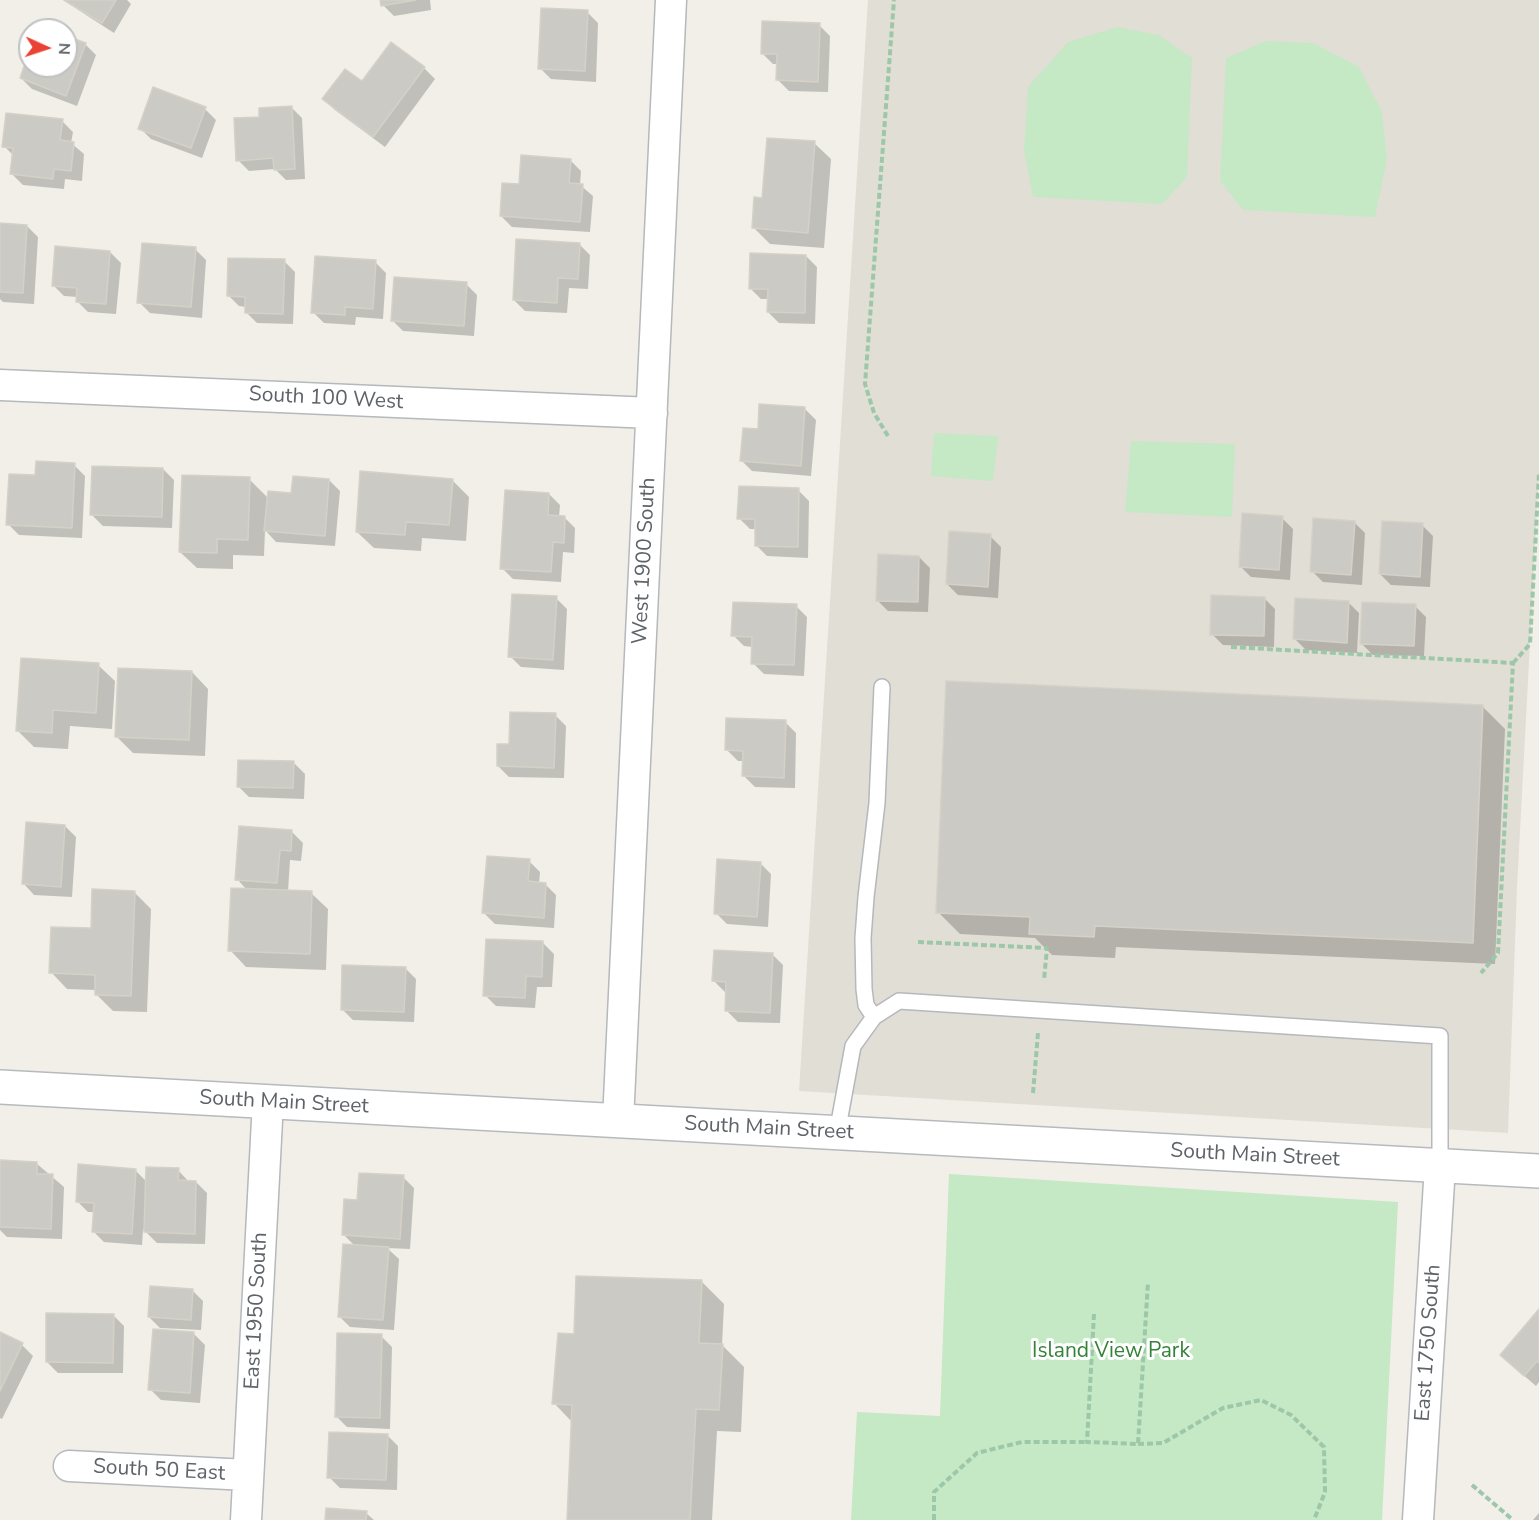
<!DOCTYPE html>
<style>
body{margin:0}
#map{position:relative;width:1539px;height:1520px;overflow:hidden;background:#f1efe8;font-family:"Nunito Sans",sans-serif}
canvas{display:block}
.north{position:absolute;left:18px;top:18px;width:60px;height:60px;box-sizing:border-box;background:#fff;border:2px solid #bfc1c3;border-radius:50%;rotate:93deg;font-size:16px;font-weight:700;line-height:24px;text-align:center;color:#5f6368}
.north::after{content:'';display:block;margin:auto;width:21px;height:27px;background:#ea4335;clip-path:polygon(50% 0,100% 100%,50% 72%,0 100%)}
</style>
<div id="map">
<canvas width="1539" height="1520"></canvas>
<div class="north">N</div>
</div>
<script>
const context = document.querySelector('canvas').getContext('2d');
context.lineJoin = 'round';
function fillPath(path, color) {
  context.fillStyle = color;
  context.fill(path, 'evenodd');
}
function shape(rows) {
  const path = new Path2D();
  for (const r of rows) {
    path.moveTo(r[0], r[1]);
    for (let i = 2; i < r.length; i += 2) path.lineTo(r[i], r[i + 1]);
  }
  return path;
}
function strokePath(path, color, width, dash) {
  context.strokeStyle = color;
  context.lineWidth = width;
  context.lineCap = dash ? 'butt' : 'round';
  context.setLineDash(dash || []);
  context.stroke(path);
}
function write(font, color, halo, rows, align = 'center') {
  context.font = font + ' "Nunito Sans",sans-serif';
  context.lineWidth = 6;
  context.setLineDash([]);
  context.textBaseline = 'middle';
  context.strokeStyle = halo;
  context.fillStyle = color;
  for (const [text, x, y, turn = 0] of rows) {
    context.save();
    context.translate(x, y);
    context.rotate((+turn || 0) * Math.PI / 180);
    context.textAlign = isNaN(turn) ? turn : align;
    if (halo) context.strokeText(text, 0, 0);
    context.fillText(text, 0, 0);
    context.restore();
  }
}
fillPath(shape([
 [868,0,1539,0,1539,473,1517,888,1508,1133,799,1091]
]), '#e1ded6');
fillPath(shape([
 [1117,27,1159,35,1192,58,1187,177,1162,204,1033,197,1024,151,1028,87,1068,42],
 [1266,41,1313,43,1359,67,1382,112,1387,159,1375,217,1243,210,1220,181,1226,58],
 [934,433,998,436,993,481,931,476],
 [1131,441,1235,444,1232,517,1125,512],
 [949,1174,1398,1202,1382,1520,851,1520,857,1412,940,1416]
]), '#c5e8c5');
fillPath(shape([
 [63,0,127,0,131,4,114,33],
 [382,0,430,0,431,10,394,16,383,5],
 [587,12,598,23,596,82,551,79,540,68],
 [819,25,830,36,828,92,789,91,778,80,778,64,773,64,762,53],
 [66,37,85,44,96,55,77,106,32,89,21,78,30,54,30,66,66,66],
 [424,68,435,79,385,147,335,110,324,99,363,84],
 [291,107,302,118,305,179,286,180,275,169,249,171,238,160,260,118],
 [205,109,216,120,202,158,151,139,140,128],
 [62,121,73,132,71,143,84,154,82,181,65,179,64,189,23,185,12,174,14,156,4,146],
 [814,143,831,159,824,248,770,244,753,227,764,200],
 [570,160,581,171,580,185,593,196,590,232,512,227,501,216,520,186],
 [0,225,27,226,38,237,34,304,3,302,0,299],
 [579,244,590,255,588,289,569,288,567,313,525,311,514,300],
 [195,249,206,260,202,318,150,313,139,302],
 [110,252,121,263,116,314,88,312,77,301,78,297,64,296,53,285],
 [806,256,817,267,815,324,779,323,768,312,769,299,761,299,750,288],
 [284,261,295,272,293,324,257,323,246,312,246,307,239,306,228,295],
 [375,262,386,273,383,319,356,317,355,325,324,323,313,312],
 [466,284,477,295,474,336,403,331,392,320],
 [805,409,816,420,811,476,752,471,741,460,759,431],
 [74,465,85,476,82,538,19,535,8,524,36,477],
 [163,469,174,480,172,528,103,526,92,515],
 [249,479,268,498,293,495,329,480,340,491,335,546,276,542,265,530,264,556,233,555,233,569,197,568,180,552],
 [452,480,469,497,466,541,422,538,421,551,374,548,357,532],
 [798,490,809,501,808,558,767,556,756,545,757,529,750,529,739,518],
 [549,494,560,505,559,517,564,517,575,528,574,553,563,552,561,582,513,579,502,568],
 [1282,518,1293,529,1290,580,1251,577,1240,566],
 [1354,522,1365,533,1362,585,1323,582,1312,571],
 [1422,525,1433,536,1430,587,1391,585,1380,574],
 [990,536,1001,547,998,598,958,595,947,584],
 [919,557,930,568,928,612,888,611,877,600],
 [556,598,567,609,564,670,521,667,510,656],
 [1264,598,1275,609,1274,647,1223,645,1212,634],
 [1348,602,1359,613,1357,653,1306,650,1295,639],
 [796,606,807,617,804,676,764,674,753,663,753,647,744,646,733,635],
 [1415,606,1426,617,1424,656,1373,655,1362,644],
 [98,665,115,681,112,729,70,726,68,749,34,747,17,730],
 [192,672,208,689,205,756,133,753,116,736],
 [1483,707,1505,729,1495,964,1116,947,1115,958,1052,955,1035,938,960,934,938,912],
 [555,715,566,726,564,778,509,777,498,766,511,746],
 [785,722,796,733,795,788,755,787,744,776,744,761,738,761,727,750],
 [294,763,305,774,304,799,249,797,238,786],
 [65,826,76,837,72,897,34,895,24,884],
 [292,832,303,843,301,861,290,860,288,892,311,893,328,909,326,970,246,967,230,950,247,890,237,879],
 [529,861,540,872,539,884,545,884,556,895,554,928,495,924,484,913],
 [760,863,771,874,768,927,727,924,716,913],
 [135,893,151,909,147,1012,113,1011,96,994,96,990,67,989,51,972,92,930],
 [543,943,554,954,552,987,537,987,535,1008,496,1006,485,995],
 [772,954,783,965,780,1023,738,1022,727,1011,728,992,725,992,714,981],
 [405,968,416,979,414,1022,353,1020,342,1009],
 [0,1161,36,1163,64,1187,62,1239,7,1237,0,1230],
 [135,1170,147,1182,178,1170,189,1182,196,1182,207,1193,205,1244,157,1243,143,1229,142,1245,104,1242,93,1231,95,1212,88,1212,77,1201],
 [403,1177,414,1188,410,1249,387,1248,399,1259,394,1330,350,1327,339,1316,355,1246,344,1235,358,1201],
 [702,1282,724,1304,722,1345,744,1367,741,1432,717,1431,712,1520,569,1520,572,1422,554,1403,575,1335],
 [192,1290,203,1301,201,1330,160,1328,149,1317],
 [1539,1312,1539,1382,1536,1386,1513,1366],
 [113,1315,124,1326,123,1373,58,1373,47,1362],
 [0,1334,22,1345,33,1356,2,1419,0,1418],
 [194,1334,205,1345,200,1403,161,1400,150,1389],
 [381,1336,392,1347,390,1429,347,1427,336,1416],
 [387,1435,398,1446,397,1490,340,1488,329,1477],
 [366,1513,374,1520,327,1520],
 [1539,1513,1539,1520,1533,1520]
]), '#0003');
const building = shape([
 [64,0,116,0,102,23,64,0],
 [380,0,416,0,381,6,380,0],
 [541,8,588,10,585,71,538,69,541,8],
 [762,21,820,23,818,82,776,80,777,54,761,54,762,21],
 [66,36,86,43,66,96,20,78,30,49,30,66,66,66,66,36],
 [391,42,425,67,373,137,322,99,345,69,362,81,391,42],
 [153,87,206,107,191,148,138,129,153,87],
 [292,106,295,169,274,170,273,158,236,161,234,118,259,117,259,108,292,106],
 [6,113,63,119,60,140,74,142,71,171,54,169,53,179,10,174,13,148,2,147,6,113],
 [767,138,815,141,808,233,752,228,754,197,762,198,767,138],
 [521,155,571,159,569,183,583,184,580,222,500,216,502,183,519,184,521,155],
 [0,223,27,225,23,293,0,292,0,223],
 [516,239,580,243,578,279,558,278,557,303,513,300,516,239],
 [142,243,196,247,191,307,137,303,142,243],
 [55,246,110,251,106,304,76,302,77,288,52,286,55,246],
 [750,253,806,255,805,313,767,312,768,289,749,289,750,253],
 [315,256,376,260,373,309,345,307,345,315,311,313,315,256],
 [228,258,285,259,283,314,245,313,245,297,227,296,228,258],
 [394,277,467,282,464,326,391,321,394,277],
 [759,404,805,407,801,466,740,461,743,428,758,429,759,404],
 [36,461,75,463,72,528,6,525,9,474,35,475,36,461],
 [92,466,163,468,162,517,90,515,92,466],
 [360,471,453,479,449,525,406,522,405,535,356,532,360,471],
 [182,475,250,477,248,540,217,539,217,553,179,552,182,475],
 [293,476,329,479,325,536,264,531,268,491,291,493,293,476],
 [739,486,799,488,798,547,755,546,755,519,737,519,739,486],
 [505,490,549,493,548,515,565,516,564,543,553,542,551,572,500,569,505,490],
 [1242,513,1283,516,1279,570,1239,567,1242,513],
 [1313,518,1355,521,1351,575,1310,572,1313,518],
 [1382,521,1423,523,1420,577,1379,574,1382,521],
 [949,531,991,534,988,587,946,584,949,531],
 [878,554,919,556,918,602,876,601,878,554],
 [512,594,557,596,553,660,508,657,512,594],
 [1211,595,1265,597,1264,636,1210,635,1211,595],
 [1295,598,1349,601,1347,643,1293,639,1295,598],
 [733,602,797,604,794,665,751,664,752,637,731,636,733,602],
 [1362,602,1416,604,1414,646,1360,644,1362,602],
 [21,658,99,663,96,713,53,710,52,733,16,731,21,658],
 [118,668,192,671,189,740,115,737,118,668],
 [946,681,1483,705,1473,943,1095,926,1094,937,1029,934,1030,917,936,913,946,681],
 [510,712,556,713,554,768,497,766,497,744,509,744,510,712],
 [726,718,786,720,784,778,742,776,743,751,725,750,726,718],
 [238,760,294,761,293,788,237,787,238,760],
 [26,822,65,825,61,887,22,884,26,822],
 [239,826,292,830,291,851,280,850,277,883,235,880,239,826],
 [487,856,530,859,528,881,546,883,544,918,482,913,487,856],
 [717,859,761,862,757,917,714,914,717,859],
 [231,888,312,891,310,954,228,951,231,888],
 [92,889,135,891,131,996,95,995,95,975,49,973,51,927,91,928,92,889],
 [486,939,543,941,542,977,526,976,525,998,483,996,486,939],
 [714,950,773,953,770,1013,725,1011,726,982,712,981,714,950],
 [342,965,406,967,404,1012,341,1010,342,965],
 [0,1160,37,1162,37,1174,53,1174,51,1229,0,1227,0,1160],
 [78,1164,136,1169,132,1234,92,1232,94,1203,76,1202,78,1164],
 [146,1167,179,1168,178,1180,196,1181,195,1234,144,1232,146,1167],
 [359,1173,404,1175,400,1239,342,1235,344,1199,357,1200,359,1173],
 [343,1244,389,1247,383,1320,338,1317,343,1244],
 [576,1276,702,1280,699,1343,723,1344,719,1410,696,1409,690,1520,567,1520,572,1405,552,1404,558,1333,574,1334,576,1276],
 [150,1286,193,1289,191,1320,148,1317,150,1286],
 [1539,1309,1539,1363,1537,1361,1524,1376,1500,1355,1539,1309],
 [46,1313,114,1314,113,1363,46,1362,46,1313],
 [153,1329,194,1332,190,1393,148,1390,153,1329],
 [0,1332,23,1343,0,1391,0,1332],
 [337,1333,382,1334,380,1418,335,1417,337,1333],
 [329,1432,388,1434,386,1480,327,1478,329,1432],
 [326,1508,367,1511,366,1520,325,1520,326,1508]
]);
fillPath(building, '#cccac5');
strokePath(building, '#d6d1c6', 1.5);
const lane = shape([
 [874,1017,866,1005,864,989,863,938,866,897,877,803,882,687],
 [837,1133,853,1046,874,1017,899,1001,1440,1036,1440,1166]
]);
const street = shape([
 [0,385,652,413],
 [618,1121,671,0],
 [69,1466,248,1475],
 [246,1520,268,1101],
 [1418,1520,1440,1166]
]);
const secondary = shape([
 [0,1087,1539,1171]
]);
strokePath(lane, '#b5b8bc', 18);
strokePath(street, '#b5b8bc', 33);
strokePath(secondary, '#b6babf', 36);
strokePath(shape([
 [888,436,874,413,865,384,894,0],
 [1231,647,1513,663,1498,953,1481,973],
 [1513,663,1530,644,1539,473],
 [918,942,1047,948,1044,980],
 [1033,1093,1038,1033],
 [1094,1314,1087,1442,1138,1444,1148,1282],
 [1138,1444,1163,1443,1223,1408,1261,1400,1291,1415,1324,1447,1325,1492,1314,1520],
 [1472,1485,1513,1520],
 [934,1520,934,1492,977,1453,1022,1442,1087,1442]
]), '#9cc7a9', 4, [6, 3]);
strokePath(lane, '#fff', 15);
strokePath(street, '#fff', 30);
strokePath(secondary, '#fff', 33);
write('21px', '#5f6368', '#fff', [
 ["South 100 West",326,399,3],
 ["West 1900 South",645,561,-87],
 ["South Main Street",284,1103,3],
 ["South Main Street",769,1129,3],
 ["South Main Street",1255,1156,3],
 ["East 1950 South",257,1311,-87],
 ["East 1750 South",1429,1343,-86],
 ["South 50 East",159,1471,3]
]);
write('21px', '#348238', '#fff', [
 ["Island View Park",1111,1352]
]);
</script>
